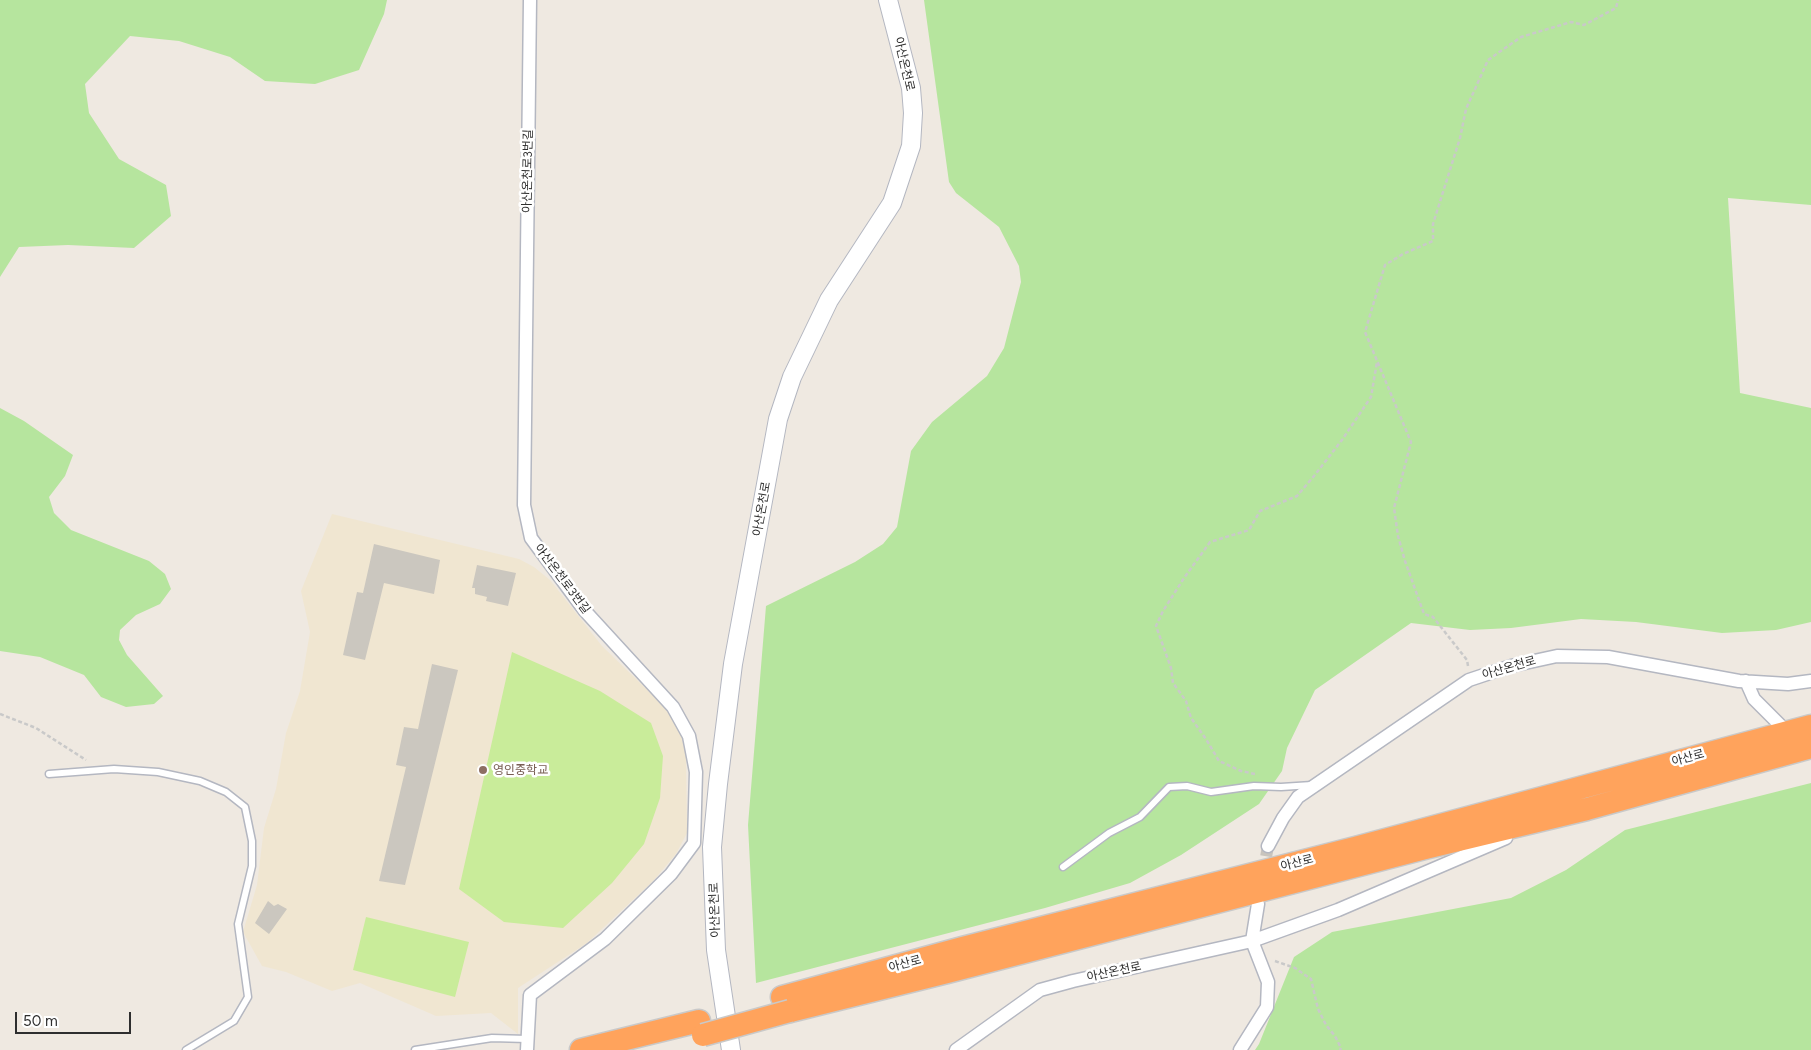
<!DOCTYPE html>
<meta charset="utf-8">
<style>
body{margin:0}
#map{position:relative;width:1811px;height:1050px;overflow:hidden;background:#efe9e1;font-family:Figtree,sans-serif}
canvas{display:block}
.scale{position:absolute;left:15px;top:1012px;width:116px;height:22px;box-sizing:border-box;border:2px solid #2e2e2e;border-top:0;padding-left:6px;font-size:15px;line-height:18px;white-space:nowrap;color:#2e2e2e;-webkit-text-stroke:4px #fff;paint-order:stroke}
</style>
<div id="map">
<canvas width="1811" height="1050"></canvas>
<div class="scale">50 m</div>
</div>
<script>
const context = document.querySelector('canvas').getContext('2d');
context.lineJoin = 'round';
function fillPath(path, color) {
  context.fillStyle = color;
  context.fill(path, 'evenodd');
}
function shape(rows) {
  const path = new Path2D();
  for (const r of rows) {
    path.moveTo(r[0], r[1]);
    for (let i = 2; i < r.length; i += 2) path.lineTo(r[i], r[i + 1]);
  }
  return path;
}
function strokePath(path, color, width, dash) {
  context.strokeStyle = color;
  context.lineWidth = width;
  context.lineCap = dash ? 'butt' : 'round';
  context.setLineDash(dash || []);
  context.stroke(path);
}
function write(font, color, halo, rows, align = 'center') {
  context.font = font + ' Figtree,"Noto Sans KR",sans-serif';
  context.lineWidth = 5;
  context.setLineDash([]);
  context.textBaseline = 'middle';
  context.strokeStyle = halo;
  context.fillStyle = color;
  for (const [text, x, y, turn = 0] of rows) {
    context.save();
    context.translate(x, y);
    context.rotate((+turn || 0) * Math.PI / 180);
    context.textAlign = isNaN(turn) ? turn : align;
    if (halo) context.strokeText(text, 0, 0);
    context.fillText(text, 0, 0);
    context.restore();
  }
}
fillPath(shape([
 [332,514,519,559,534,567,550,580,602,646,667,709,681,735,686,756,687,833,676,854,653,881,587,943,518,988,518,1034,491,1013,436,1016,360,983,332,991,286,972,262,966,243,932,257,885,264,828,276,789,286,733,300,691,310,632,301,591]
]), '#f0e6d1');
fillPath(shape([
 [0,0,387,0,384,14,359,70,315,84,265,81,230,57,179,41,130,36,85,84,89,113,119,159,166,185,171,216,134,248,68,245,19,247,0,277],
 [924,0,1811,0,1811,205,1728,198,1740,393,1811,408,1811,622,1776,630,1722,633,1636,622,1581,619,1511,628,1470,630,1411,623,1315,690,1287,748,1282,771,1259,804,1181,855,1130,883,1045,908,756,983,748,825,766,606,855,562,883,544,897,527,911,451,932,422,987,376,1004,348,1021,282,1019,266,999,227,956,193,949,182],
 [0,408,24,421,73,455,65,476,49,497,54,513,71,530,149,561,165,574,171,589,160,604,136,615,120,630,119,640,127,655,163,696,154,704,126,707,101,697,84,675,40,657,0,651],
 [1811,783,1811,1050,1255,1050,1259,1044,1294,957,1332,932,1511,898,1566,870,1625,830]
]), '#b6e59e');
fillPath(shape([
 [512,652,600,691,651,723,663,756,660,798,644,844,612,883,563,928,504,922,459,889],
 [366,917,469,942,455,997,353,970]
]), '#c9ec9a');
fillPath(shape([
 [374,544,440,560,434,594,384,583,365,660,343,655,357,592,363,593],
 [477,565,516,573,508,606,486,601,487,597,475,594,475,588,472,588],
 [432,664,458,670,405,885,379,881,406,767,396,765,404,727,418,729],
 [268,901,274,906,278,904,287,909,269,934,255,923]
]), '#cbc7bf');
strokePath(shape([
 [1263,874,1268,846]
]), '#c8c4bd', 12, [12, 6]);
const lane = shape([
 [49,774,114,769,158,772,200,781,226,792,245,807,252,841,252,866,238,924,248,997,234,1021,186,1050],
 [1063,867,1109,833,1140,817,1169,787,1187,786,1211,792,1254,786,1281,787,1312,785],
 [415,1050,492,1038,527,1039]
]);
const street = shape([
 [1746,681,1754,699,1787,732],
 [1268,846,1283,818,1298,797,1469,680,1511,666,1557,656,1608,657,1739,681,1788,684,1811,681],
 [527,1050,530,995,605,939,671,874,694,843,696,772,689,736,673,707,585,611,531,538,524,505,530,0],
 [956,1050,1040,990,1073,981,1252,941,1338,910,1506,838],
 [1240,1050,1267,1007,1268,982,1252,941,1258,904]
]);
const secondary = shape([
 [731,1050,716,950,712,847,718,784,733,664,778,419,792,377,829,300,892,203,911,146,913,113,911,88,888,0]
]);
const highway = shape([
 [782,997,962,948,1355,848,1811,726],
 [790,1011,947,972,1425,848,1587,809,1811,747],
 [581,1050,699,1021]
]);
strokePath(lane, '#b4b7c1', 9);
strokePath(street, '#b4b7c1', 15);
strokePath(secondary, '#b4b7c1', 20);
strokePath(highway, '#c9c9c9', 25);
strokePath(shape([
 [1468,666,1467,660,1433,617,1424,614,1405,561,1398,536,1394,508,1411,442,1365,332,1385,265,1403,254,1433,241,1433,224,1460,138,1466,109,1488,60,1521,37,1571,22,1584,25,1616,8,1618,0],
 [0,714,36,728,86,760],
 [1255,774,1241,771,1219,761,1206,739,1191,718,1186,701,1173,683,1171,668,1156,626,1163,611,1184,578,1210,542,1249,530,1260,511,1297,496,1314,476,1342,440,1371,397,1377,362],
 [1275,961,1295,968,1311,979,1318,1009,1326,1025,1335,1036,1341,1048,1340,1050]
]), '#c9c9c9', 2.5, [4, 2.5]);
strokePath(lane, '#fff', 6);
strokePath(street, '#fff', 12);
strokePath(secondary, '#fff', 18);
strokePath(highway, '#ffa35c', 22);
const highwayBridge = shape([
 [703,1035,790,1011]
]);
strokePath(highwayBridge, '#c9c9c9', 25, []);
strokePath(highwayBridge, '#ffa35c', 22);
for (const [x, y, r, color] of [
 [483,770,5,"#8d6e63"]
]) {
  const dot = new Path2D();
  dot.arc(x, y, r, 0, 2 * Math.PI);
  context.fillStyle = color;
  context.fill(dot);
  strokePath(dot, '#fff', 2);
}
write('12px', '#2e2e2e', '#fff', [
 ["아산온천로",904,64,77],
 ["아산온천로3번길",528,171,-89],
 ["아산온천로",762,509,-80],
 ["아산온천로3번길",562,579,53],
 ["아산온천로",1509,668,-16],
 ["아산로",1688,758,-15],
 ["아산로",1297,863,-14],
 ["아산온천로",715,910,-92],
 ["아산로",905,964,-15],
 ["아산온천로",1114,972,-12]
]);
write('12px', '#785e54', '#fff', [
 ["영인중학교",493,770]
], 'left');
</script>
